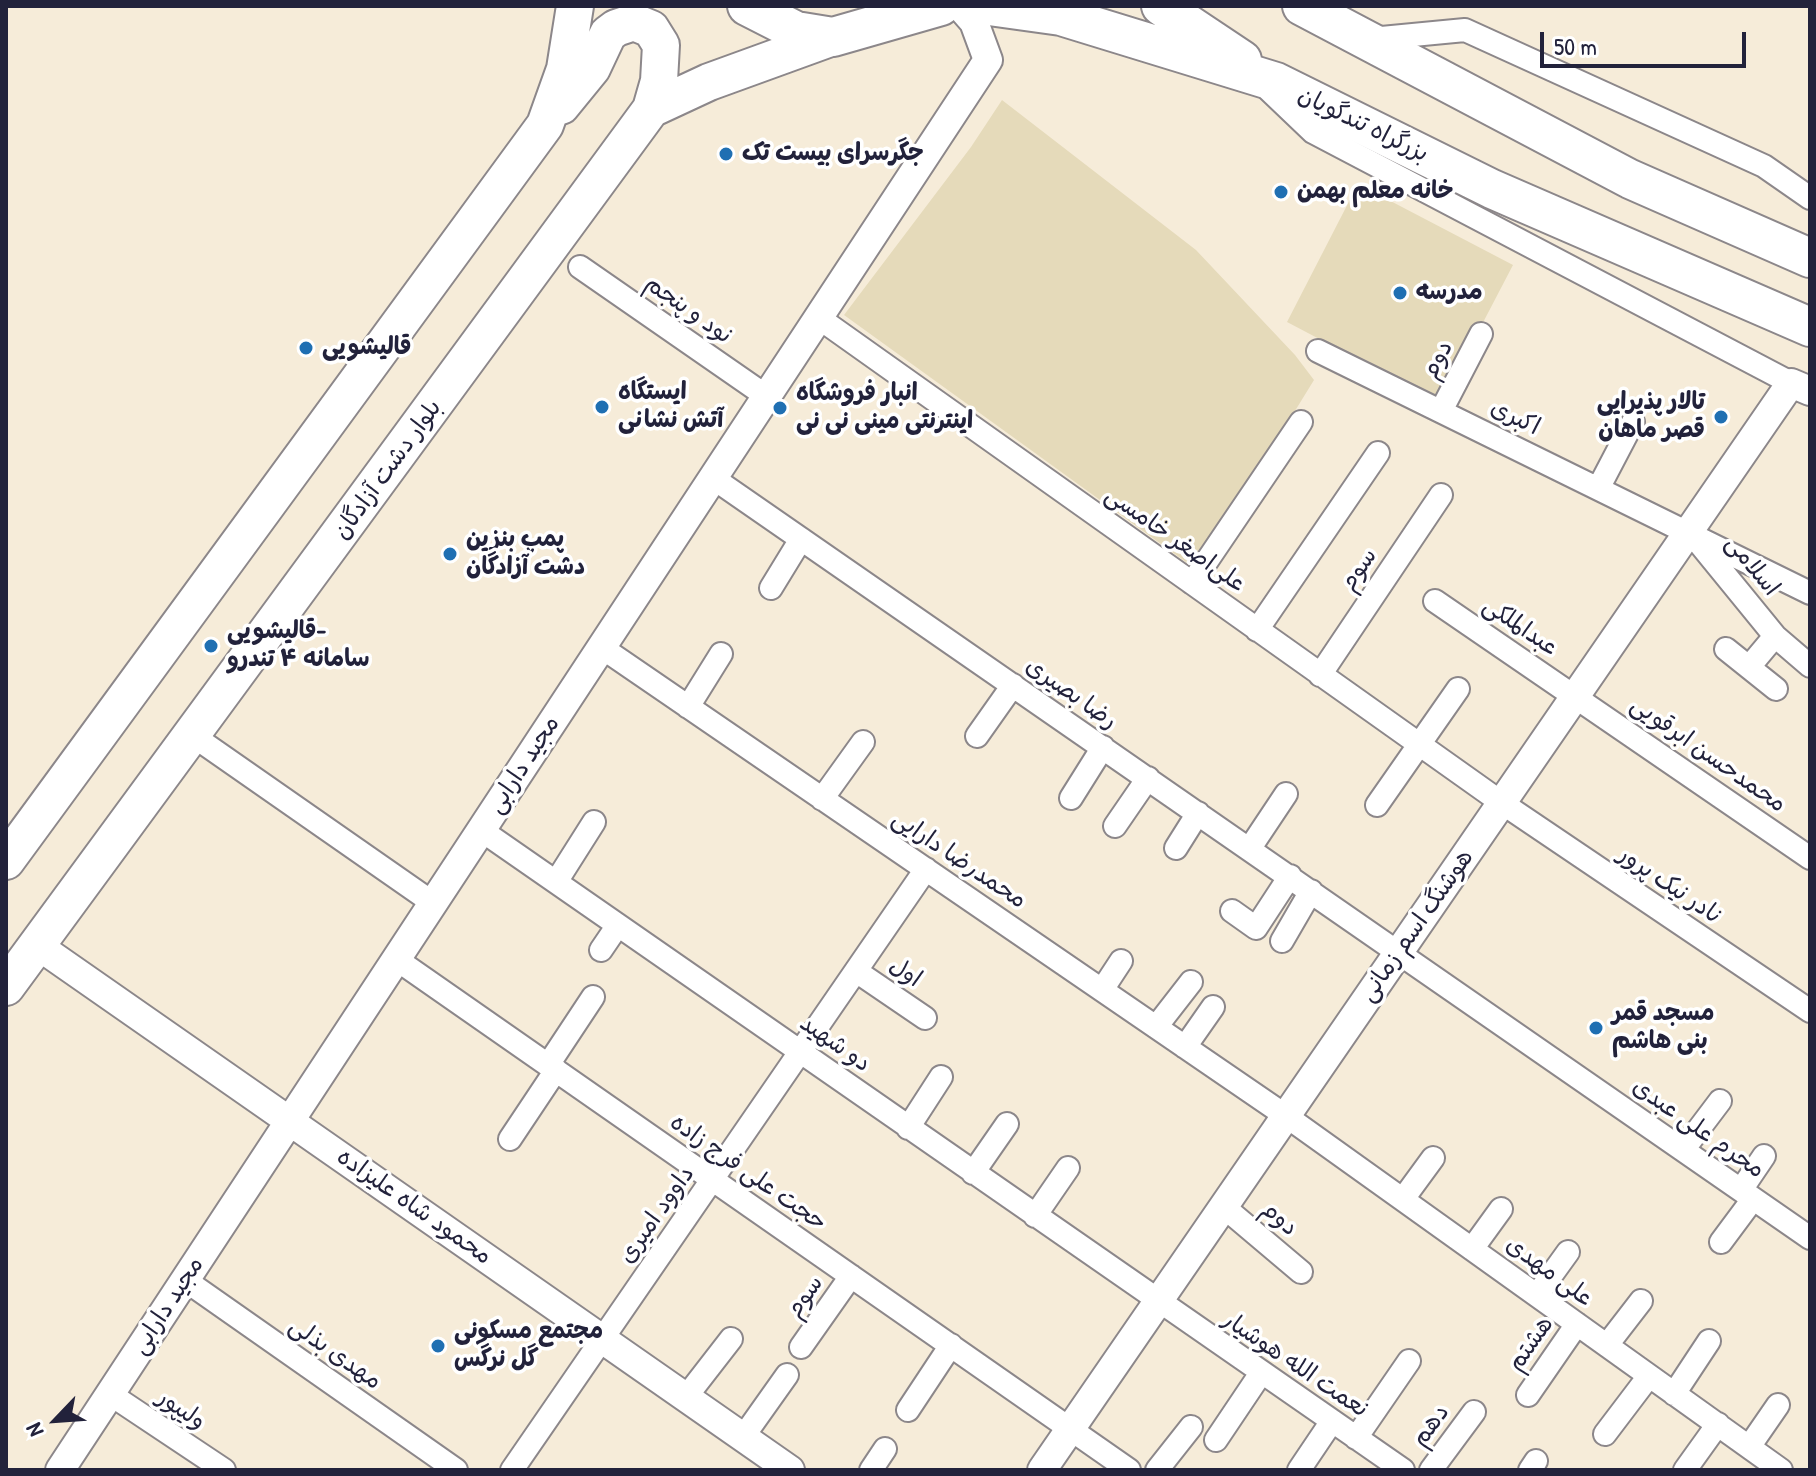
<!DOCTYPE html>
<meta charset="utf-8">
<style>
body{margin:0}
#map{position:relative;width:1816px;height:1476px;overflow:hidden;background:#f6ecd9;font-family:"Patrick Hand",sans-serif}
canvas{display:block}
.frame{position:absolute;inset:0;border:8px solid #22223b;pointer-events:none}
.north{position:absolute;left:16px;top:1380px;width:80px;height:80px;-webkit-text-stroke:6px #fff;paint-order:stroke;rotate:245deg;font-size:22px;font-weight:700;line-height:32px;text-align:center;color:#22223b}
.north::after{content:'';display:block;margin:auto;width:28px;height:36px;background:#22223b;clip-path:polygon(50% 0,100% 100%,50% 72%,0 100%)}
.scale{position:absolute;left:1540px;top:32px;width:206px;height:36px;box-sizing:border-box;border:4px solid #22223b;border-top:0;padding-left:10px;font-size:24px;line-height:28px;white-space:nowrap;color:#22223b;-webkit-text-stroke:6px #fff;paint-order:stroke}
</style>
<div id="map">
<canvas width="1816" height="1476"></canvas>
<div class="frame"></div>
<div class="north">N</div>
<div class="scale">50 m</div>
</div>
<script>
const context = document.querySelector('canvas').getContext('2d');
context.lineJoin = 'round';
function fillPath(path, color) {
  context.fillStyle = color;
  context.fill(path, 'evenodd');
}
function shape(rows) {
  const path = new Path2D();
  for (const r of rows) {
    path.moveTo(r[0], r[1]);
    for (let i = 2; i < r.length; i += 2) path.lineTo(r[i], r[i + 1]);
  }
  return path;
}
function strokePath(path, color, width, dash) {
  context.strokeStyle = color;
  context.lineWidth = width;
  context.lineCap = dash ? 'butt' : 'round';
  context.setLineDash(dash || []);
  context.stroke(path);
}
function write(font, color, halo, rows, align = 'center') {
  context.font = font + ' "Patrick Hand","Playpen Sans Arabic",sans-serif';
  context.lineWidth = 7;
  context.setLineDash([]);
  context.textBaseline = 'middle';
  context.strokeStyle = halo;
  context.fillStyle = color;
  for (const [text, x, y, turn = 0] of rows) {
    context.save();
    context.translate(x, y);
    context.rotate((+turn || 0) * Math.PI / 180);
    context.textAlign = isNaN(turn) ? turn : align;
    if (halo) context.strokeText(text, 0, 0);
    context.fillText(text, 0, 0);
    context.restore();
  }
}
fillPath(shape([
 [1002,100,1196,250,1295,355,1314,380,1197,570,844,315,971,147],
 [1358,184,1513,265,1441,403,1287,322]
]), '#e5daba');
const minor = shape([
 [1371,39,1465,30,1764,166,1810,198],
 [1269,90,1313,132,1791,383],
 [580,267,766,396],
 [819,318,1502,803,1810,1011],
 [1318,351,1810,593],
 [1441,411,1481,334],
 [713,478,1810,1238],
 [1599,487,1633,422],
 [1695,538,1775,636,1810,666],
 [1192,583,1301,422],
 [771,588,801,539],
 [1435,601,1810,858],
 [1257,630,1378,453],
 [601,647,1286,1116,1781,1470],
 [1726,649,1776,689],
 [1749,667,1775,636],
 [1320,675,1441,495],
 [688,707,721,654],
 [192,735,433,903],
 [977,736,1013,685],
 [1071,798,1103,747],
 [822,799,863,742],
 [1377,805,1458,689],
 [1115,826,1148,778],
 [481,830,1403,1470],
 [1176,848,1198,813],
 [1250,848,1286,794],
 [556,882,594,822],
 [1232,911,1256,928,1290,876],
 [1282,941,1311,891],
 [601,950,618,925],
 [396,959,1129,1470],
 [856,971,925,1018],
 [1102,990,1121,961],
 [1156,1027,1191,982],
 [1185,1047,1213,1007],
 [548,1065,593,997],
 [908,1128,941,1077],
 [510,1139,556,1070],
 [1683,1150,1720,1101],
 [973,1173,1007,1124],
 [1741,1190,1764,1156],
 [1403,1199,1433,1158],
 [1224,1207,1301,1272],
 [1035,1216,1068,1168],
 [1721,1242,1753,1199],
 [1472,1249,1501,1209],
 [185,1280,456,1470],
 [1537,1295,1568,1252],
 [1607,1345,1641,1301],
 [801,1347,851,1276],
 [110,1394,224,1470],
 [1674,1394,1709,1341],
 [1528,1395,1577,1324],
 [686,1397,731,1339],
 [908,1410,951,1345],
 [1605,1434,1649,1376],
 [743,1437,787,1375],
 [1356,1438,1409,1361],
 [1216,1440,1261,1373],
 [1749,1447,1778,1405],
 [512,1470,926,869],
 [871,1470,885,1449],
 [1157,1470,1191,1427],
 [1299,1470,1332,1421],
 [1431,1470,1474,1412],
 [1530,1470,1536,1461],
 [1685,1470,1718,1424]
]);
const tertiary = shape([
 [37,945,790,1470],
 [60,1470,988,60,974,22,960,6],
 [1042,1470,1791,383,1810,391]
]);
const primary = shape([
 [561,106,592,68,608,34,616,28,634,22,651,29,661,45,659,81,651,109],
 [6,861,545,125,565,69,575,6],
 [6,987,651,109,709,82,833,37]
]);
const trunk = shape([
 [747,6,796,31,833,37,941,6],
 [989,6,1061,16,1276,82,1492,189,1810,327],
 [1161,6,1242,60],
 [1302,6,1630,179,1810,258]
]);
strokePath(minor, '#8c878a', 26);
strokePath(tertiary, '#8c878a', 32);
strokePath(primary, '#8c878a', 40);
strokePath(trunk, '#8c878a', 42);
strokePath(minor, '#fff', 22);
strokePath(tertiary, '#fff', 28);
strokePath(primary, '#fff', 36);
strokePath(trunk, '#fff', 38);
for (const [x, y, r, color] of [
 [726,154,8,"#1f6fb2"],
 [1281,192,8,"#1f6fb2"],
 [1400,293,8,"#1f6fb2"],
 [306,348,8,"#1f6fb2"],
 [602,407,8,"#1f6fb2"],
 [780,408,8,"#1f6fb2"],
 [1721,417,8,"#1f6fb2"],
 [450,554,8,"#1f6fb2"],
 [211,646,8,"#1f6fb2"],
 [1596,1028,8,"#1f6fb2"],
 [438,1346,8,"#1f6fb2"]
]) {
  const dot = new Path2D();
  dot.arc(x, y, r, 0, 2 * Math.PI);
  context.fillStyle = color;
  context.fill(dot);
  strokePath(dot, '#fff', 3);
}
write('24px', '#22223b', '#fff', [
 ["بزرگراه تندگویان",1363,125,26],
 ["نود و پنجم",688,310,35],
 ["دوم",1438,360,-62],
 ["اکبری",1515,418,26],
 ["بلوار دشت آزادگان",388,470,-54],
 ["علی‌اصغر خامسی",1175,540,35],
 ["اسلامی",1752,566,51],
 ["سوم",1359,570,-56],
 ["عبدالملکی",1520,627,34],
 ["رضا بصیری",1071,694,35],
 ["محمدحسن ابرقویی",1708,755,35],
 ["مجید دارابی",524,765,-57],
 ["محمدرضا دارایی",959,860,34],
 ["نادر نیک پرور",1670,886,34],
 ["هوشنگ اسم زمانی",1417,926,-55],
 ["اول",905,973,34],
 ["دو شهید",835,1044,35],
 ["محرم علی عبدی",1698,1129,35],
 ["حجت علی فرج زاده",748,1173,35],
 ["محمود شاه علیزاده",414,1207,35],
 ["داوود امیری",657,1215,-55],
 ["دوم",1279,1219,40],
 ["علی مهدی",1549,1272,36],
 ["سوم",805,1297,-55],
 ["مجید دارابی",168,1306,-57],
 ["هشتم",1531,1344,-55],
 ["مهدی بذلی",335,1354,35],
 ["نعمت الله هوشیار",1295,1365,34],
 ["ولیپور",181,1410,34],
 ["دهم",1431,1426,-54]
]);
write('bold 24px', '#22223b', '#fff', [
 ["جگرسرای بیست تک",742,154],
 ["خانه معلم بهمن",1297,192],
 ["مدرسه",1416,293],
 ["قالیشویی",322,348],
 ["ایستگاه",618,393],
 ["آتش نشانی",618,421],
 ["انبار فروشگاه",796,394],
 ["اینترنتی مینی نی نی",796,422],
 ["تالار پذیرایی",1705,403,"right"],
 ["قصر ماهان",1705,431,"right"],
 ["پمپ بنزین",466,540],
 ["دشت آزادگان",466,568],
 ["قالیشویی-",227,632],
 ["سامانه ۴ تندرو",227,660],
 ["مسجد قمر",1612,1014],
 ["بنی هاشم",1612,1042],
 ["مجتمع مسکونی",454,1332],
 ["گل نرگس",454,1360]
], 'left');
</script>
